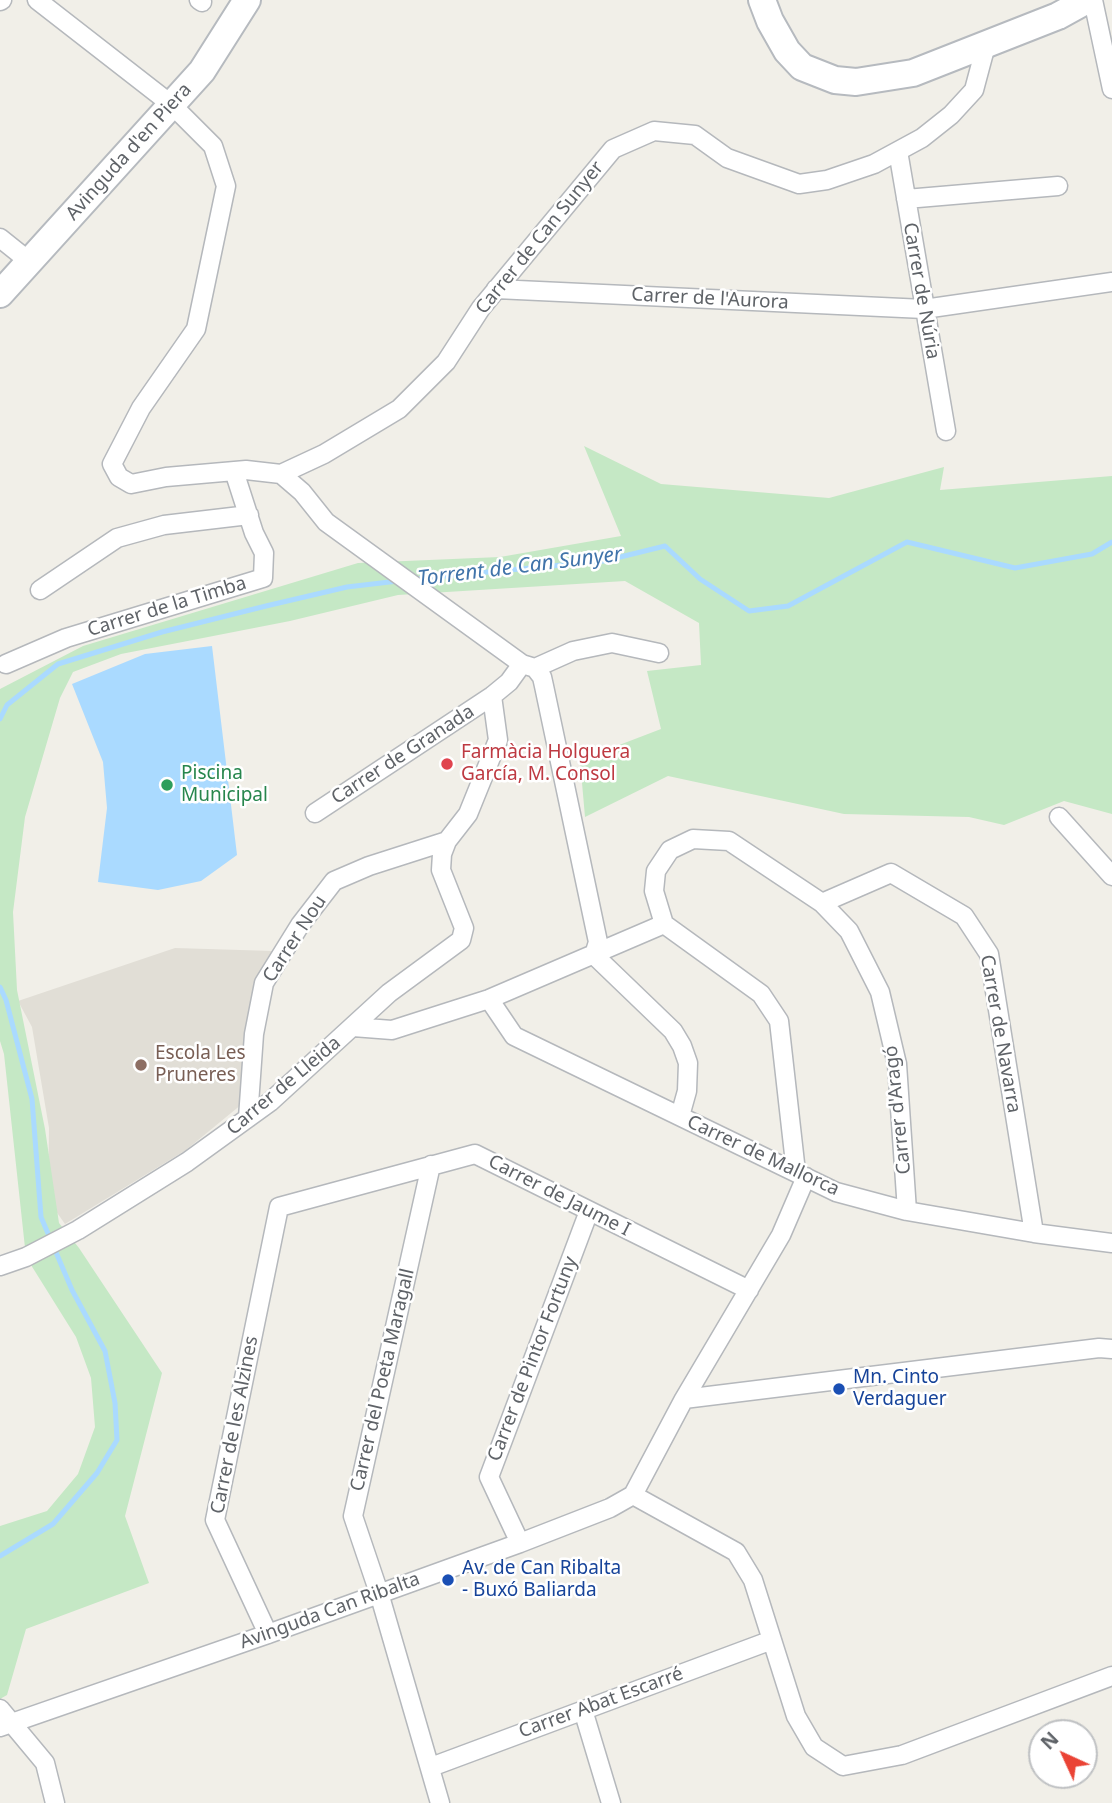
<!DOCTYPE html>
<meta charset="utf-8">
<style>
body{margin:0}
#map{position:relative;width:1112px;height:1803px;overflow:hidden;background:#f1efe8;font-family:"Noto Sans",sans-serif}
canvas{display:block}
.north{position:absolute;left:1028px;top:1719px;width:70px;height:70px;box-sizing:border-box;background:#fff;border:2px solid #bfc1c3;border-radius:50%;rotate:315deg;font-size:19px;font-weight:700;line-height:28px;text-align:center;color:#5f6368}
.north::after{content:'';display:block;margin:auto;width:24px;height:32px;background:#ea4335;clip-path:polygon(50% 0,100% 100%,50% 72%,0 100%)}
</style>
<div id="map">
<canvas width="1112" height="1803"></canvas>
<div class="north">N</div>
</div>
<script>
const context = document.querySelector('canvas').getContext('2d');
context.lineJoin = 'round';
function fillPath(path, color) {
  context.fillStyle = color;
  context.fill(path, 'evenodd');
}
function shape(rows) {
  const path = new Path2D();
  for (const r of rows) {
    path.moveTo(r[0], r[1]);
    for (let i = 2; i < r.length; i += 2) path.lineTo(r[i], r[i + 1]);
  }
  return path;
}
function strokePath(path, color, width, dash) {
  context.strokeStyle = color;
  context.lineWidth = width;
  context.lineCap = dash ? 'butt' : 'round';
  context.setLineDash(dash || []);
  context.stroke(path);
}
function write(font, color, halo, rows, align = 'center') {
  context.font = font + ' "Noto Sans",sans-serif';
  context.lineWidth = 5;
  context.setLineDash([]);
  context.textBaseline = 'middle';
  context.strokeStyle = halo;
  context.fillStyle = color;
  for (const [text, x, y, turn = 0] of rows) {
    context.save();
    context.translate(x, y);
    context.rotate((+turn || 0) * Math.PI / 180);
    context.textAlign = isNaN(turn) ? turn : align;
    if (halo) context.strokeText(text, 0, 0);
    context.fillText(text, 0, 0);
    context.restore();
  }
}
fillPath(shape([
 [175,948,273,951,255,983,242,1104,186,1150,65,1224,48,1200,49,1128,32,1027,18,1001]
]), '#e1ded6');
fillPath(shape([
 [584,446,661,484,829,498,944,467,940,490,1112,476,1112,814,1064,801,1004,825,969,817,844,814,668,776,585,817,580,760,661,729,647,671,701,665,699,623,625,581,398,595,290,621,121,654,73,672,60,698,25,817,13,912,17,990,45,1129,59,1223,79,1248,162,1373,125,1516,149,1583,26,1629,7,1695,0,1699,0,1526,47,1511,78,1474,95,1427,91,1378,76,1337,26,1257,4,1054,0,1041,0,689,83,646,358,563,500,557,621,536]
]), '#c5e8c5');
fillPath(shape([
 [212,646,237,855,201,881,158,890,98,882,107,808,103,762,72,684,145,654]
]), '#aadaff');
strokePath(shape([
 [415,579,604,561,665,546,700,579,749,611,788,606,907,542,1015,568,1092,554,1112,542],
 [0,719,7,705,58,664,162,632,266,606,347,587,398,581],
 [0,987,6,1000,32,1099,41,1217,72,1290,105,1351,115,1403,117,1440,97,1473,53,1524,0,1556]
]), '#aadaff', 5);
const street = shape([
 [37,0,172,105,213,146,226,186,196,329,141,408,112,464,119,477,131,484,166,477,246,470,281,474,302,492,326,522,522,664,535,668],
 [199,0,202,2],
 [1093,0,1112,89],
 [0,1,2,0],
 [898,151,946,431],
 [906,199,1058,186],
 [0,238,30,262],
 [496,289,924,309,1112,282],
 [281,474,324,454,399,409,446,362,481,308,613,149,654,131,695,135,727,158,799,184,827,180,874,164,922,138,951,115,974,90,986,45],
 [40,590,117,538,164,525,249,515],
 [6,664,66,638,263,578,264,553,254,533,234,471],
 [535,668,542,677,544,686,598,942,594,955],
 [535,668,573,651,612,643,659,653],
 [315,813,492,696,509,682,522,664],
 [1059,817,1112,876],
 [822,903,891,873,964,916,989,954,1034,1233],
 [664,924,654,891,656,871,670,850,693,839,729,841,822,903,849,931,880,992,897,1064,907,1211],
 [664,924,761,994,779,1021,796,1172],
 [594,955,673,1031,682,1046,688,1063,687,1091,680,1116],
 [489,999,514,1036,836,1192,907,1211,1034,1233,1112,1243],
 [353,1027,392,1030,489,999,664,924],
 [248,1118,254,1034,264,983,300,925,334,881,369,866,447,841],
 [431,1165,353,1516,379,1593,440,1803],
 [0,1266,26,1257,78,1230,187,1162,270,1102,389,993,461,940,464,928,441,870,442,854,447,841,468,814,498,740,492,696],
 [684,1399,1099,1348,1112,1349],
 [633,1495,736,1552,753,1580,796,1716,814,1747,843,1766,902,1755,1112,1676],
 [520,1543,489,1477,589,1211],
 [268,1634,215,1520,279,1207,475,1154,749,1290],
 [0,1709,45,1763,55,1803],
 [583,1710,611,1803],
 [0,1727,268,1634,520,1543,610,1508,633,1495,684,1399,781,1235,806,1177],
 [431,1767,772,1640]
]);
const secondary = shape([
 [762,0,770,21,787,51,802,67,835,80,856,82,913,73,1058,16,1087,0],
 [0,294,202,71,247,0]
]);
strokePath(street, '#b5b8bc', 21);
strokePath(secondary, '#b6babf', 30);
strokePath(street, '#fff', 18);
strokePath(secondary, '#fff', 26);
for (const [x, y, r, color] of [
 [447,764,7,"#e0444e"],
 [167,785,7,"#2e9e5b"],
 [141,1065,7,"#8d6e63"],
 [839,1389,7,"#1a4fb4"],
 [448,1580,7,"#1a4fb4"]
]) {
  const dot = new Path2D();
  dot.arc(x, y, r, 0, 2 * Math.PI);
  context.fillStyle = color;
  context.fill(dot);
  strokePath(dot, '#fff', 2.5);
}
write('19px', '#5f6368', '#fff', [
 ["Avinguda d'en Piera",129,152,-48],
 ["Carrer de Can Sunyer",540,238,-51],
 ["Carrer de Núria",921,291,80],
 ["Carrer de l'Aurora",710,299,3],
 ["Carrer de la Timba",167,607,-17],
 ["Carrer de Granada",403,755,-33],
 ["Carrer Nou",295,939,-57],
 ["Carrer de Navarra",1000,1034,80],
 ["Carrer de Lleida",284,1086,-40],
 ["Carrer d'Aragó",898,1110,-96],
 ["Carrer de Mallorca",763,1156,25],
 ["Carrer de Jaume I",559,1196,27],
 ["Carrer de Pintor Fortuny",533,1359,-69],
 ["Carrer del Poeta Maragall",383,1380,-77],
 ["Carrer de les Alzines",235,1425,-79],
 ["Avinguda Can Ribalta",330,1611,-20],
 ["Carrer Abat Escarré",601,1703,-20]
]);
write('19px', '#be3a42', '#fff', [
 ["Farmàcia Holguera",461,753],
 ["García, M. Consol",461,775]
], 'left');
write('19px', '#27864d', '#fff', [
 ["Piscina",181,774],
 ["Municipal",181,796]
], 'left');
write('19px', '#785e54', '#fff', [
 ["Escola Les",155,1054],
 ["Pruneres",155,1076]
], 'left');
write('19px', '#164399', '#fff', [
 ["Mn. Cinto",853,1378],
 ["Verdaguer",853,1400],
 ["Av. de Can Ribalta",462,1569],
 ["- Buxó Baliarda",462,1591]
], 'left');
write('italic 21px', '#4174aa', '#fff', [
 ["Torrent de Can Sunyer",520,567,-7]
]);
</script>
